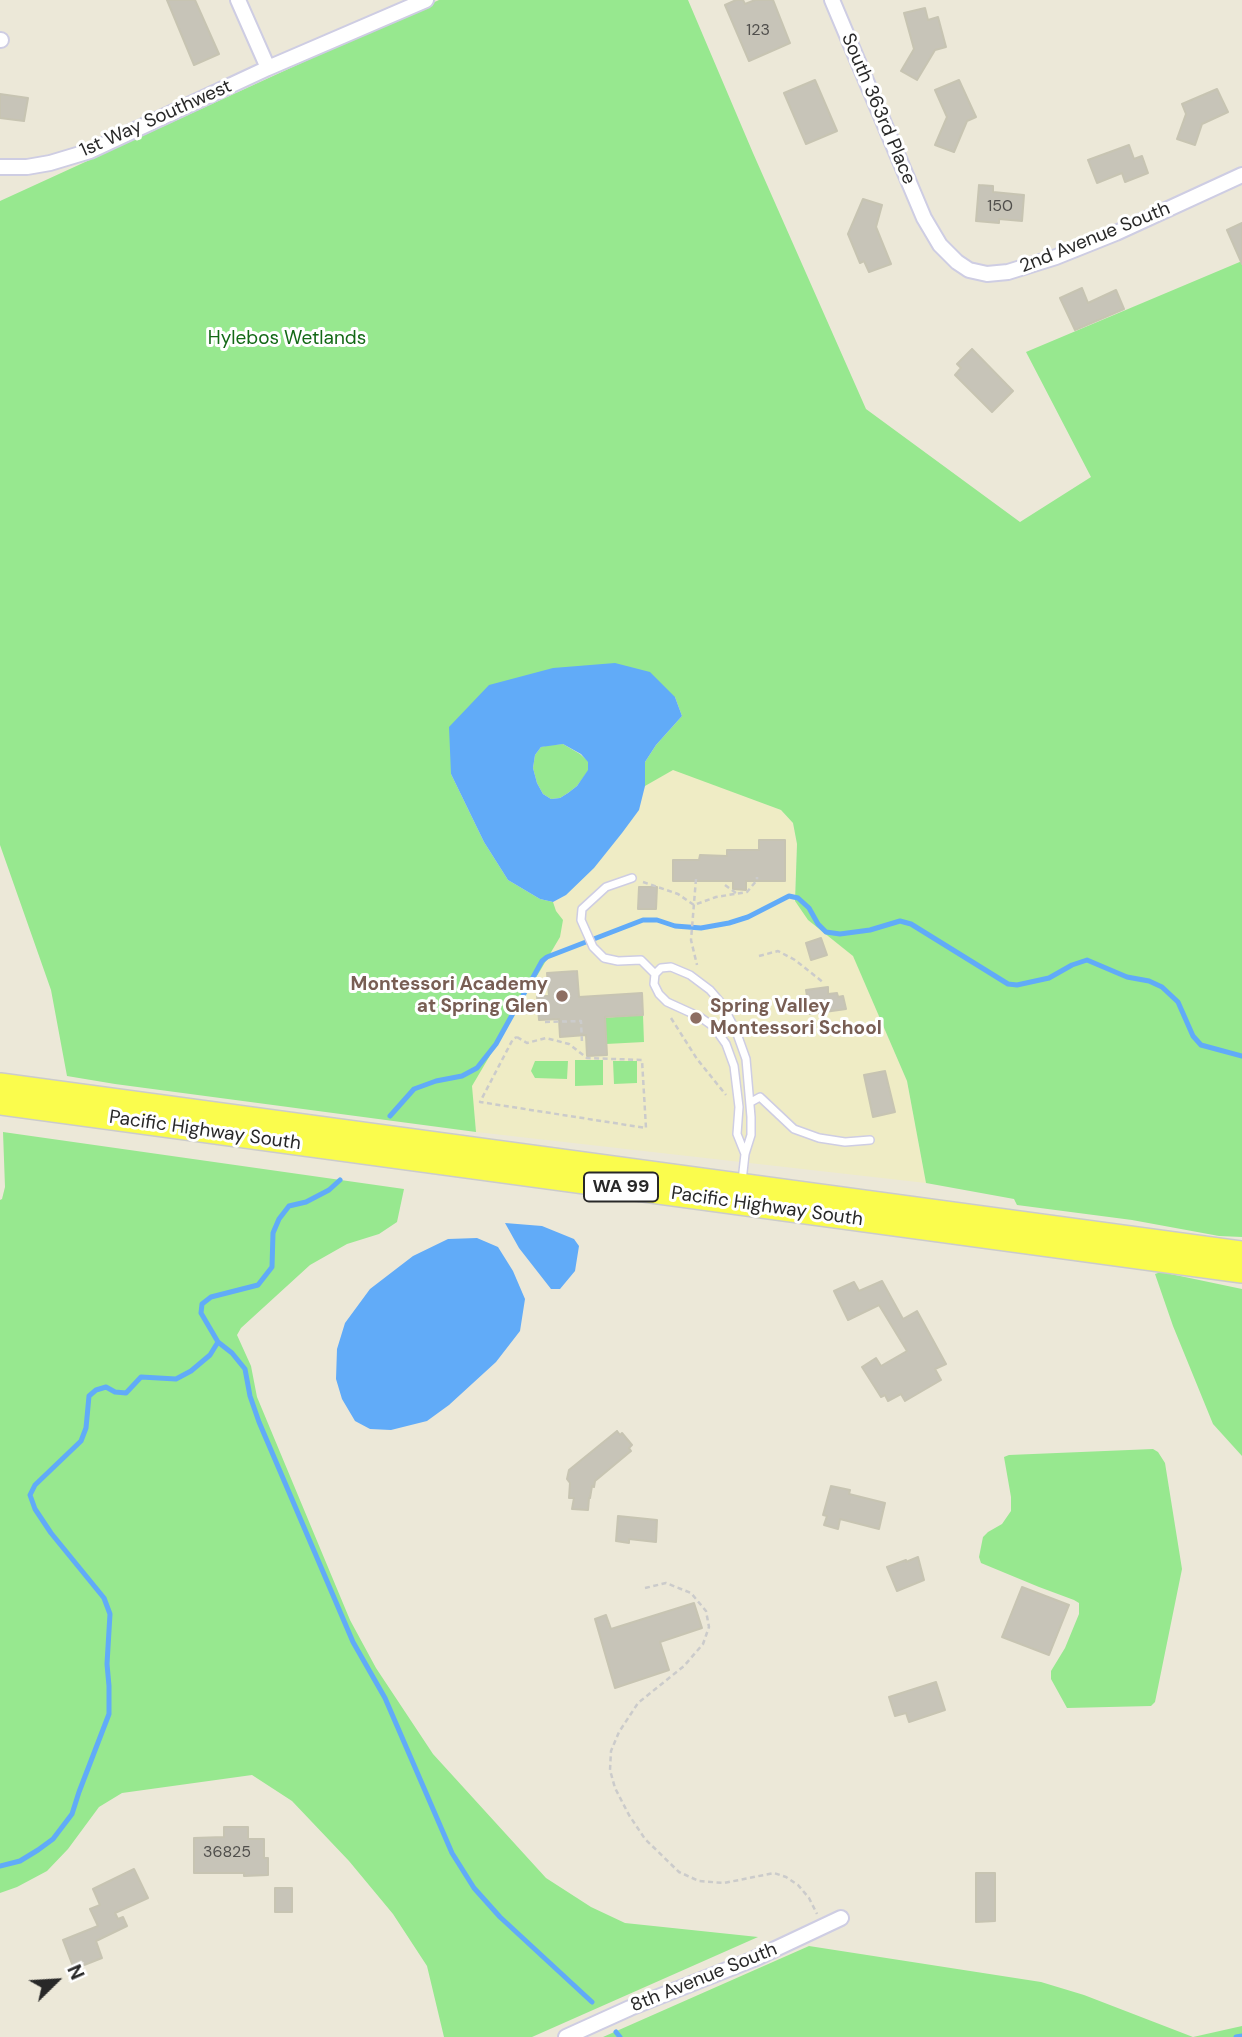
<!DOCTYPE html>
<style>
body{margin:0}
#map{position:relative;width:1242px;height:2037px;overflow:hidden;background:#ece8d8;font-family:"DM Sans",sans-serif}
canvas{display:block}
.north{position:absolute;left:21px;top:1946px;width:70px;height:70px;-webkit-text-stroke:5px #fff;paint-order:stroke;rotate:66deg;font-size:19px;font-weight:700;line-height:28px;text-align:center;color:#282828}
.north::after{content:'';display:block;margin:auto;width:24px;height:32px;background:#282828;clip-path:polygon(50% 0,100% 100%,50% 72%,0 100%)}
</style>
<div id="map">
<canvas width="1242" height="2037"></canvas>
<div class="north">N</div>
</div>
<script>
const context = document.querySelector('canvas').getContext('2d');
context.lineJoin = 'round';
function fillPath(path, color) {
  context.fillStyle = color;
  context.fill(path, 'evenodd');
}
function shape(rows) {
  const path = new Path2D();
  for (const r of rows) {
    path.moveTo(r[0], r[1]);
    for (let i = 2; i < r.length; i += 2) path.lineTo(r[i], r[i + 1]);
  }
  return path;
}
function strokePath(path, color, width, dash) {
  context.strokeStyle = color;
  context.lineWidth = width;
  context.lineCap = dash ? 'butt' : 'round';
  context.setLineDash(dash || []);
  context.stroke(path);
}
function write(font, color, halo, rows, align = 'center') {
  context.font = font + ' "DM Sans",sans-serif';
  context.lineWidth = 6;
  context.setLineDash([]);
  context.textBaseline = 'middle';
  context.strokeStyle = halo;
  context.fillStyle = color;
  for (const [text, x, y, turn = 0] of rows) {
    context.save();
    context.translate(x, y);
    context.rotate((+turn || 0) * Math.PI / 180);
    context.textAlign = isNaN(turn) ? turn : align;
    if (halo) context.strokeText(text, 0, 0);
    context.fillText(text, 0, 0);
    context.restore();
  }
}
fillPath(shape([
 [673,769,781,810,793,823,797,844,795,901,808,920,853,955,907,1081,926,1183,476,1132,471,1086,560,937,553,902,566,895,639,810,645,786]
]), '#efecc5');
fillPath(shape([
 [439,0,688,0,753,153,866,409,1020,522,1091,477,1026,352,1242,261,1242,1237,1219,1236,1132,1220,1017,1205,1014,1199,926,1183,907,1081,853,956,808,920,795,901,797,844,793,823,781,810,673,770,645,786,645,762,656,745,682,716,675,697,451,774,484,842,508,880,540,899,553,902,556,911,563,920,560,937,472,1086,476,1132,115,1084,67,1076,51,990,0,845,0,201],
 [563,744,580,754,589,762,588,771,577,786,568,793,560,798,551,799,543,794,537,783,533,768,535,755,541,747,550,745],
 [643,1015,644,1042,606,1044,606,1021,602,1018],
 [575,1060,603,1060,603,1085,575,1086],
 [535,1061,568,1061,567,1079,535,1078,531,1071],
 [613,1061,637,1061,637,1083,614,1084],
 [3,1132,404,1189,397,1222,379,1234,347,1244,310,1265,241,1328,237,1335,251,1366,257,1397,350,1620,376,1668,433,1754,546,1878,591,1907,625,1923,758,1937,532,2037,444,2037,427,1966,393,1914,349,1861,292,1801,252,1775,122,1793,99,1807,68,1849,47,1871,17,1887,0,1893,0,1200,2,1199,5,1187],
 [1161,1272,1242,1289,1242,1456,1213,1424,1173,1326,1155,1274],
 [1153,1449,1158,1452,1165,1463,1182,1569,1155,1702,1151,1706,1067,1708,1051,1679,1051,1671,1065,1648,1079,1614,1079,1603,1074,1600,1039,1587,981,1563,979,1557,983,1537,988,1532,1002,1524,1011,1511,1011,1497,1004,1457,1009,1455],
 [809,1946,1041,1982,1084,1995,1193,2037,1242,2026,1242,2037,603,2037]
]), '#97e88f');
fillPath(shape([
 [615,663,650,672,675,697,682,716,656,745,645,762,645,786,639,810,622,833,594,868,566,895,553,902,540,899,508,880,484,842,451,774,449,727,489,685,553,668],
 [563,744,581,754,588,762,588,770,577,786,568,793,560,798,551,799,543,794,537,783,533,768,535,755,541,747],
 [505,1223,542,1226,574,1239,579,1246,575,1271,560,1289,551,1289,519,1248],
 [477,1238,498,1247,513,1271,525,1299,520,1331,496,1362,449,1405,427,1421,391,1430,370,1429,355,1421,342,1399,336,1379,337,1349,345,1323,370,1289,413,1256,448,1239]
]), '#61abf8');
strokePath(shape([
 [390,1116,414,1089,436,1081,462,1076,477,1068,496,1044,542,961,547,957,643,920,657,920,675,926,701,928,729,923,748,917,789,896,798,898,809,908,818,924,826,932,840,934,870,930,900,921,911,924,1008,984,1017,985,1049,978,1072,965,1087,960,1127,977,1149,981,1162,987,1178,1002,1193,1036,1201,1045,1242,1056],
 [218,1342,232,1353,245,1369,250,1396,259,1422,353,1642,385,1698,452,1853,474,1888,500,1917,592,2002],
 [0,1866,20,1861,38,1850,53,1839,72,1814,79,1792,109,1714,109,1686,107,1664,110,1614,104,1598,51,1533,35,1509,30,1495,35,1485,81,1441,86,1428,89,1396,96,1390,106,1387,115,1392,126,1393,141,1377,176,1379,191,1371,210,1355,218,1342,201,1313,202,1304,211,1297,258,1285,272,1267,273,1233,279,1219,289,1206,306,1202,329,1190,340,1180],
 [616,2032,620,2037],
 [1236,2037,1242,2036]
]), '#61abf8', 5);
const building = shape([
 [167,0,195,0,219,54,194,65,167,0],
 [736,0,743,0,745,4,755,0,773,0,790,43,749,61,725,5,736,0],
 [925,8,928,20,938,17,946,47,935,50,917,80,901,71,914,49,904,13,925,8],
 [815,80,837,131,806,144,784,93,815,80],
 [959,80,976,117,967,121,954,152,935,145,947,117,935,90,959,80],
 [1217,89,1228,112,1202,124,1195,145,1177,139,1186,114,1182,104,1217,89],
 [0,94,28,98,24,121,0,118,0,94],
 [1129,145,1134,159,1142,156,1148,173,1125,182,1122,173,1097,183,1088,160,1129,145],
 [979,185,993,186,993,192,1024,195,1022,221,999,219,999,223,976,221,979,185],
 [863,199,882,205,876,227,891,264,869,272,864,261,860,263,848,234,863,199],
 [1242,223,1242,264,1227,230,1242,223],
 [1082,288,1088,303,1116,290,1124,309,1075,330,1060,298,1082,288],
 [972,349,1013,391,992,412,955,375,961,368,957,364,972,349],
 [759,840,785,840,785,881,746,881,746,890,733,889,733,881,673,881,673,860,699,860,700,855,727,856,727,850,759,850,759,840],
 [639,887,657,887,656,909,638,909,639,887],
 [821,938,827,955,811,960,806,943,821,938],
 [577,971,579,997,642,993,643,1015,605,1017,607,1055,587,1056,586,1035,560,1037,559,1019,539,1020,537,996,549,996,547,973,577,971],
 [828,987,828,994,837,993,838,997,843,996,846,1009,810,1014,806,990,828,987],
 [885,1071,895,1112,873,1117,864,1075,885,1071],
 [882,1281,903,1319,917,1311,946,1364,935,1369,941,1380,905,1401,901,1394,888,1401,885,1395,881,1397,862,1367,876,1358,881,1366,907,1351,879,1305,848,1320,834,1291,854,1282,859,1291,882,1281],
 [617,1431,620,1435,622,1433,632,1445,629,1448,631,1451,595,1481,594,1487,592,1486,590,1498,589,1498,588,1510,572,1509,574,1498,569,1498,570,1483,567,1479,569,1470,617,1431],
 [831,1486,850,1490,849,1494,885,1503,879,1529,840,1519,838,1529,824,1525,827,1516,823,1515,831,1486],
 [618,1516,657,1520,656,1542,629,1539,629,1543,616,1541,618,1516],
 [918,1557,924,1580,897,1591,887,1567,906,1560,906,1562,918,1557],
 [1022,1587,1069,1605,1049,1655,1002,1637,1022,1587],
 [694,1603,702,1628,660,1642,669,1670,615,1688,595,1619,606,1615,611,1629,694,1603],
 [936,1682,945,1710,909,1722,906,1713,895,1716,889,1697,936,1682],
 [224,1827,248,1827,248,1839,264,1839,264,1858,268,1858,268,1875,244,1876,244,1873,194,1873,194,1838,224,1837,224,1827],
 [134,1869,148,1898,115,1913,118,1919,123,1917,127,1926,96,1941,102,1958,74,1969,63,1940,98,1926,90,1909,100,1905,93,1889,134,1869],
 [976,1873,995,1873,995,1921,976,1922,976,1873],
 [275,1888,292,1888,292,1912,275,1912,275,1888]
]);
fillPath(building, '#c7c4b8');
strokePath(building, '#c7c4b2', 2);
const lane = shape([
 [632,878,606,887,582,909,581,920,593,947,604,958,618,961,641,960,655,974],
 [751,1102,760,1097,794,1129,819,1138,845,1142,870,1140],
 [742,1181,745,1154,751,1135,751,1117,746,1059,736,1031,722,1004,710,990,690,975,671,967,661,968,655,974,654,984,659,994,667,1002,700,1017,714,1027,726,1044,734,1066,739,1107,737,1134,745,1154]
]);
const street = shape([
 [238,0,268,68],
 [832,0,924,218,940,245,957,262,969,270,987,274,1008,272,1056,257,1116,233,1242,175],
 [0,40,1,40],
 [0,167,27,167,50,163,90,151,268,68,426,0],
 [566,2037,630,2008,754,1959,841,1918]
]);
const primary = shape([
 [0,1085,1242,1253],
 [0,1103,1242,1271]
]);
strokePath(lane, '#cecde3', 10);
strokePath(street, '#cecde3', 18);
strokePath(primary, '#cbcbcb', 26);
strokePath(shape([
 [696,879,691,940,697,965],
 [643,882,678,894,694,905,716,897,747,892,757,880,757,877],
 [725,885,736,893],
 [759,956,778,951,795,960,824,983],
 [671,1018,697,1059,726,1095],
 [545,1022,581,1021,582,1043],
 [517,1037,527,1043,546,1038,569,1044,587,1058,642,1060,646,1128,480,1102,513,1039,517,1037],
 [645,1588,666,1583,691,1593,706,1611,709,1627,703,1644,684,1666,638,1703,619,1732,611,1751,610,1770,615,1788,629,1815,645,1839,679,1872,699,1881,724,1883,774,1873,786,1877,798,1885,809,1898,817,1914]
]), '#cbcbcb', 2.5, [5, 3.5]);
strokePath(lane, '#fff', 7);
strokePath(street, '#fff', 14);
strokePath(primary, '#fafc4d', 23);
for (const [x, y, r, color] of [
 [562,996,7,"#8d6e63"],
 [696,1018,7,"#8d6e63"]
]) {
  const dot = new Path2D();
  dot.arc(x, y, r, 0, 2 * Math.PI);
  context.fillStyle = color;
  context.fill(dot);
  strokePath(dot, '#fff', 2.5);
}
write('16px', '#504f4c', null, [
 ["123",758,31],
 ["150",1000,207],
 ["36825",227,1853]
]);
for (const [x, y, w] of [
 [621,1187,74]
]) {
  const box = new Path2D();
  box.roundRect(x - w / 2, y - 14.5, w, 29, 5);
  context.fillStyle = '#fff';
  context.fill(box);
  strokePath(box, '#282828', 2);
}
write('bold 18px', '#282828', null, [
 ["WA 99",621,1187]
]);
write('19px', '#282828', '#fff', [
 ["South 363rd Place",878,109,67],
 ["1st Way Southwest",156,119,-24],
 ["2nd Avenue South",1095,238,-22],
 ["Pacific Highway South",205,1131,8],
 ["Pacific Highway South",767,1207,8],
 ["8th Avenue South",704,1978,-22]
]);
write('19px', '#136916', '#fff', [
 ["Hylebos Wetlands",287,339]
]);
write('bold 19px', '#785e54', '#fff', [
 ["Montessori Academy",548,985],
 ["at Spring Glen",548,1007],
 ["Spring Valley",710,1007,"left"],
 ["Montessori School",710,1029,"left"]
], 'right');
</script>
